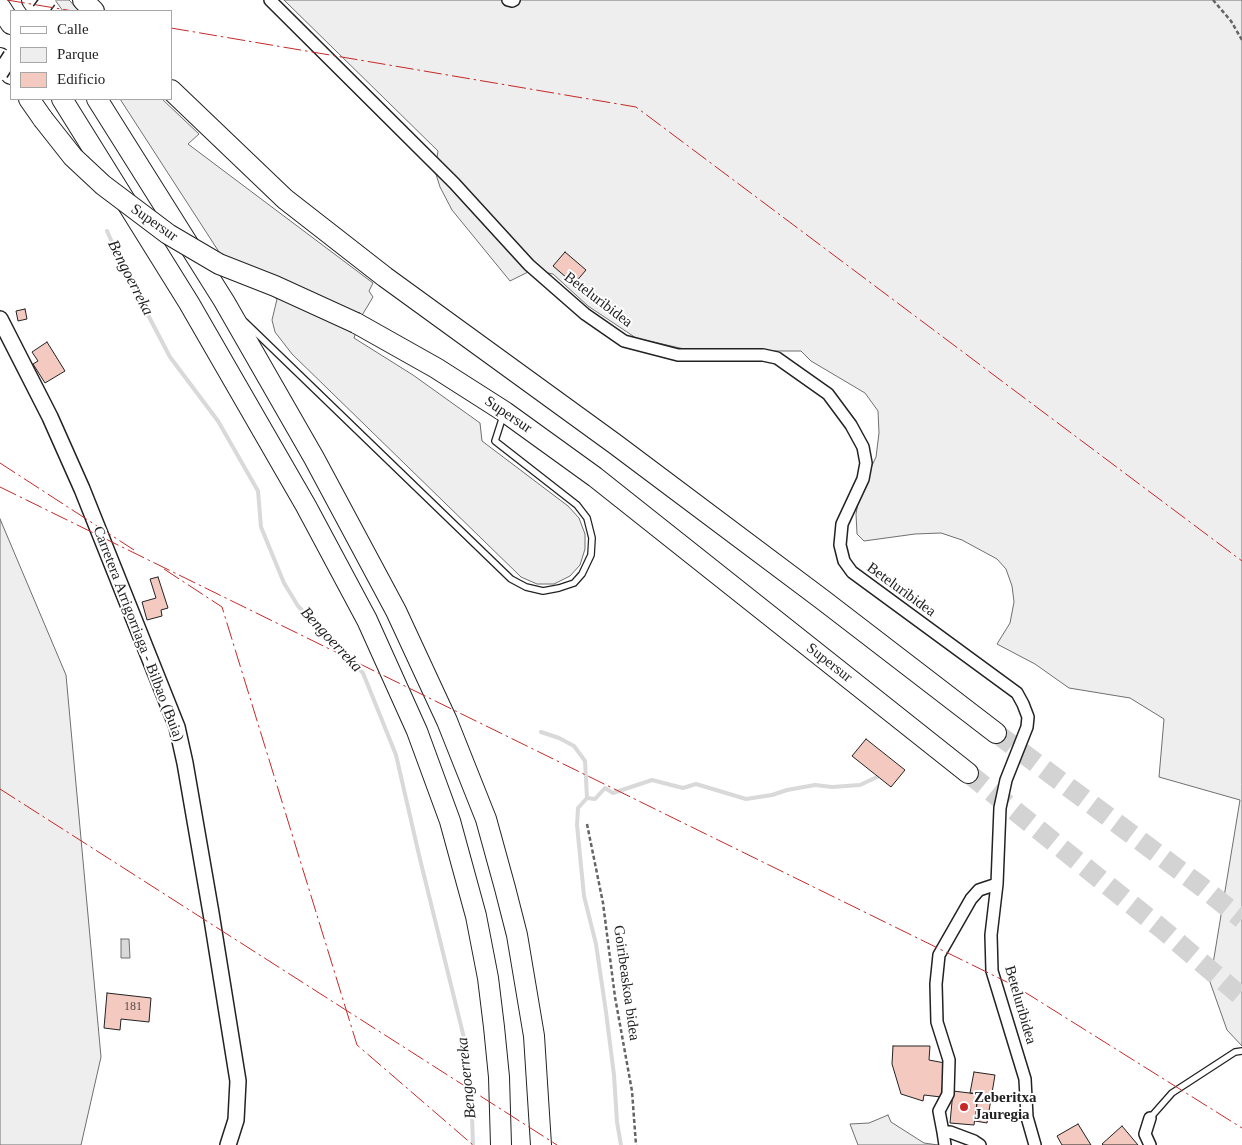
<!DOCTYPE html>
<style>
body{margin:0}
#map{position:relative;width:1242px;height:1145px;overflow:hidden;background:#fff;font-family:Georgia,serif}
canvas{display:block}
.legend{position:absolute;left:10px;top:10px;width:162px;height:90px;box-sizing:border-box;background:#fff;border:1px solid #a7a7a7;margin:0;padding:6px 9px;list-style:none;font-size:15px;color:#222}
.legend li{display:flex;align-items:center;gap:10px;height:25px}
.legend b{width:25px;border:1px solid #a7a7a7}
</style>
<div id="map">
<canvas width="1242" height="1145"></canvas>
<ul class="legend">
<li><b style="height:6px;background:#fff"></b>Calle</li>
<li><b style="height:14px;background:#eee"></b>Parque</li>
<li><b style="height:14px;background:#f3c9c0"></b>Edificio</li>
</ul>
</div>
<script>
const context = document.querySelector('canvas').getContext('2d');
context.lineJoin = 'round';
function fillPath(path, color) {
  context.fillStyle = color;
  context.fill(path, 'evenodd');
}
function shape(rows) {
  const path = new Path2D();
  for (const r of rows) {
    path.moveTo(r[0], r[1]);
    for (let i = 2; i < r.length; i += 2) path.lineTo(r[i], r[i + 1]);
  }
  return path;
}
function strokePath(path, color, width, dash) {
  context.strokeStyle = color;
  context.lineWidth = width;
  context.lineCap = dash ? 'butt' : 'round';
  context.setLineDash(dash || []);
  context.stroke(path);
}
function write(font, color, halo, rows, align = 'center') {
  context.font = font + ' Georgia,serif';
  context.lineWidth = 4;
  context.setLineDash([]);
  context.textBaseline = 'middle';
  context.strokeStyle = halo;
  context.fillStyle = color;
  for (const [text, x, y, turn = 0] of rows) {
    context.save();
    context.translate(x, y);
    context.rotate((+turn || 0) * Math.PI / 180);
    context.textAlign = isNaN(turn) ? turn : align;
    if (halo) context.strokeText(text, 0, 0);
    context.fillText(text, 0, 0);
    context.restore();
  }
}
const green = shape([
 [55,0,69,0,79,11,63,11,55,0],
 [284,0,1242,0,1242,1046,1227,1030,1210,982,1240,800,1159,777,1164,719,1130,698,1069,688,1035,664,997,644,1010,623,1014,602,1012,586,1006,569,997,559,962,540,941,533,915,534,864,541,857,534,856,514,860,491,876,457,879,433,878,411,865,393,811,361,801,351,693,351,636,338,588,306,553,274,532,270,510,281,452,210,440,187,435,171,438,151,284,0],
 [120,99,162,99,199,134,188,144,373,283,369,291,373,297,361,317,354,338,413,375,480,423,482,441,568,506,579,518,585,534,585,549,580,565,570,576,554,584,537,584,521,577,292,354,275,332,272,320,277,299,221,255,120,99],
 [0,519,66,675,101,1057,81,1145,0,1145,0,519],
 [888,1115,891,1122,924,1143,938,1145,858,1145,850,1124,869,1123,888,1115]
]);
fillPath(green, '#eee');
strokePath(green, '#6f6f6f', 1);
const water = shape([
 [121,939,129,939,130,958,121,958,121,939]
]);
fillPath(water, '#d9d9d9');
strokePath(water, '#6f6f6f', 1);
strokePath(shape([
 [107,231,124,269,170,357,218,421,258,491,261,527,284,583,298,606,363,673,396,755,419,855,466,1046,472,1115,473,1145],
 [541,732,559,738,574,746,585,761,587,798,578,808,577,825,584,896,596,944,606,1012,614,1075,617,1122,621,1145],
 [587,798,595,799,605,788,613,793,652,780,683,788,696,784,746,799,772,795,787,790,815,785,832,787,860,785,877,777]
]), '#d9d9d9', 4);
const building = shape([
 [565,252,586,270,574,284,553,266,565,252],
 [25,309,27,319,18,321,16,311,25,309],
 [47,342,65,371,45,383,33,364,38,361,32,352,47,342],
 [158,577,168,608,161,610,162,616,147,620,142,602,156,598,150,579,158,577],
 [866,739,905,770,891,787,852,756,866,739],
 [107,993,151,998,149,1022,121,1019,120,1030,104,1028,107,993],
 [893,1046,930,1046,929,1060,945,1063,941,1097,924,1095,923,1101,901,1094,892,1064,893,1046],
 [974,1072,995,1075,987,1123,975,1121,978,1094,970,1093,974,1072],
 [953,1091,978,1094,974,1125,950,1123,953,1091],
 [1078,1124,1091,1145,1062,1145,1057,1136,1078,1124],
 [1122,1126,1138,1145,1103,1145,1102,1144,1122,1126]
]);
fillPath(building, '#f3c9c0');
strokePath(building, '#222', 1);
strokePath(shape([
 [996,733,1202,887,1242,919],
 [968,773,1162,929,1242,997]
]), '#d3d3d3', 20, [20, 10]);
const lane = shape([
 [245,322,511,579,526,587,543,591,559,588,574,583,582,574,591,555,592,538,587,518,577,505,495,441,503,416],
 [1150,1118,1172,1093,1235,1052,1242,1051]
]);
const street = shape([
 [270,0,454,183,529,265,585,314,624,341,678,355,763,355,777,358,828,394,851,425,863,447,866,463,863,479,842,524,840,545,844,561,852,572,1017,693,1023,704,1028,717,1027,727,1006,780,1000,808,997,884,991,935,992,971,1025,1079,1027,1117,1035,1145],
 [508,0,512,1,514,0],
 [943,1132,939,1111,948,1094,949,1060,937,1022,936,984,939,955,971,899,979,890,997,884],
 [945,1145,943,1132,950,1132,974,1141,980,1145],
 [1150,1145,1145,1134,1150,1118]
]);
const secondary = shape([
 [0,319,50,417,82,489,177,727,185,763,211,913,238,1081,236,1120,228,1145]
]);
const highway = shape([
 [32,0,40,11],
 [83,0,94,11],
 [0,7,11,24],
 [0,58,11,74],
 [171,90,285,199,385,277,615,444,823,600,996,733],
 [29,99,43,119],
 [62,99,189,303,306,506,367,620,417,731,450,821,476,916,488,978,494,1027,499,1077,501,1145],
 [97,99,224,301,314,458,396,611,447,721,486,819,505,888,517,935,534,1036,541,1145],
 [356,323,436,368,505,412,595,477,968,773]
]);
strokePath(lane, '#222', 8);
strokePath(street, '#222', 14);
strokePath(secondary, '#222', 18);
strokePath(highway, '#222', 22);
strokePath(shape([
 [1213,0,1231,21,1242,40],
 [587,824,603,903,615,997,632,1091,636,1145]
]), '#646464', 2.5, [4, 2.5]);
strokePath(lane, '#fff', 5.5);
strokePath(street, '#fff', 11);
strokePath(secondary, '#fff', 15);
strokePath(highway, '#fff', 20);
const secondaryBridge = shape([
 [40,11,48,0],
 [0,73,11,56]
]);
const highwayBridge = shape([
 [43,119,73,157,103,185,168,234,219,264,275,286,356,323]
]);
strokePath(secondaryBridge, '#222', 18, []);
strokePath(highwayBridge, '#222', 22, []);
strokePath(secondaryBridge, '#fff', 15);
strokePath(highwayBridge, '#fff', 20);
strokePath(shape([
 [7,0,73,11],
 [171,28,636,107,1242,561],
 [0,463,134,550],
 [0,487,1015,986,1242,1128],
 [164,569,222,607,357,1045,473,1145],
 [0,789,557,1145]
]), '#c62828', 1, [18, 4, 2.5, 4]);
for (const [x, y, r, color] of [
 [964,1107,5,"#c62828"]
]) {
  const dot = new Path2D();
  dot.arc(x, y, r, 0, 2 * Math.PI);
  context.fillStyle = color;
  context.fill(dot);
  strokePath(dot, '#fff', 2);
}
write('12px', '#564c4a', null, [
 ["181",133,1007]
]);
write('15px', '#222', '#fff', [
 ["Supersur",154,223,35],
 ["Beteluribidea",598,300,37],
 ["Supersur",508,415,34],
 ["Beteluribidea",901,590,36],
 ["Carretera Arrigorriaga - Bilbao (Buia)",138,634,69],
 ["Supersur",829,663,38],
 ["Goiribeaskoa bidea",626,983,82],
 ["Beteluribidea",1020,1005,74]
]);
write('bold 15px', '#222', '#fff', [
 ["Zeberitxa",974,1098],
 ["Jauregia",974,1115]
], 'left');
write('italic 16px', '#222', '#fff', [
 ["Bengoerreka",130,278,63],
 ["Bengoerreka",331,640,47],
 ["Bengoerreka",467,1078,-96]
]);
</script>
